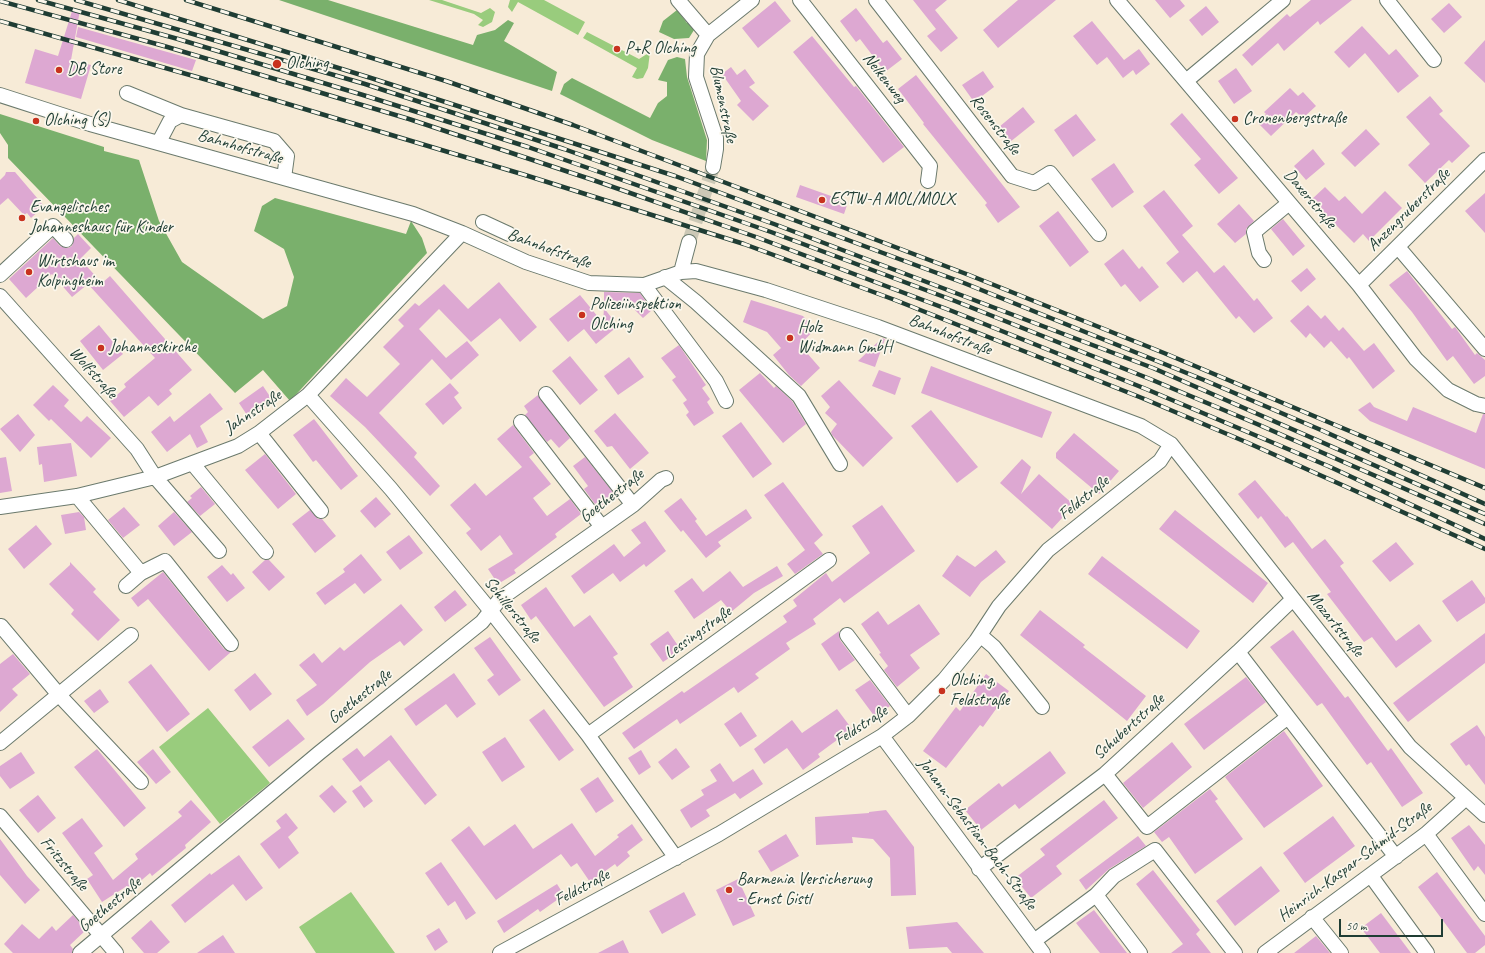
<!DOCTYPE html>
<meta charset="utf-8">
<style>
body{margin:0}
#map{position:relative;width:1485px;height:953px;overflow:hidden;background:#f7ebd7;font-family:Caveat,sans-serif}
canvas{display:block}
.scale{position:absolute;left:1339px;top:919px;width:104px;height:18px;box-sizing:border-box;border:2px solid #1f3d34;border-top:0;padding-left:5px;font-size:12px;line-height:14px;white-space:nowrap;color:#1f3d34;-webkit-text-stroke:3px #fbf7ec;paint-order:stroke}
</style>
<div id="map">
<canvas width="1485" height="953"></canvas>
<div class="scale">50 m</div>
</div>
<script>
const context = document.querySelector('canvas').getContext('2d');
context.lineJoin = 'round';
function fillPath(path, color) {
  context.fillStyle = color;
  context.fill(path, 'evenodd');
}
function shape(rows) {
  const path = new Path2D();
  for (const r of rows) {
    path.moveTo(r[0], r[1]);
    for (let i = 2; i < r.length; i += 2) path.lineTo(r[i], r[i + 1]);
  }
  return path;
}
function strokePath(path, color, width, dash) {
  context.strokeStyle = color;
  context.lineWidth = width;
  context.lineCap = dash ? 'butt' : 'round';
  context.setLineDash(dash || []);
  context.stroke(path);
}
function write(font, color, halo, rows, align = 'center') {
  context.font = font + ' Caveat,sans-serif';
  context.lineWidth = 3.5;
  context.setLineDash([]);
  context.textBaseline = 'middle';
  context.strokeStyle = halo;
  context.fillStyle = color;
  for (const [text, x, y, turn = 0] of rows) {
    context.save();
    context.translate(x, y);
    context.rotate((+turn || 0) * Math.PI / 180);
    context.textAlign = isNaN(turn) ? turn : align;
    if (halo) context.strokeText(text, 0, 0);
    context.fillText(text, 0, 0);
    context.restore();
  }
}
fillPath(shape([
 [429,0,442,0,481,13,490,8,495,12,492,22,483,27,478,25,483,20,474,14],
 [510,0,544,0,585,22,578,35,518,2,512,12,508,7],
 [587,32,639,59,650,52,648,68,643,78,637,79,632,77,637,68,583,38],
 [208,708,270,783,220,824,159,747],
 [351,892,395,953,316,953,299,927]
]), '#99cc7d');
fillPath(shape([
 [279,0,328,0,473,45,477,35,495,30,508,20,514,23,504,41,557,72,552,91],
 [677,10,687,23,690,21,694,30,689,38,674,39,659,32,663,21],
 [677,57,685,59,687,77,707,140,706,161,652,140,560,94,564,84,572,78,650,118,658,103,667,96,667,82,658,80,668,60],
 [0,114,104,147,104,151,139,160,159,221,182,262,263,319,287,306,294,277,284,249,254,231,262,206,275,198,406,234,411,221,422,238,427,253,290,401,263,370,235,393,8,158,8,145,0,133]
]), '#7ab06c');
fillPath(shape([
 [913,0,947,0,935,10,958,38,941,52,927,36,936,29],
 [1018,0,1056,0,998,48,983,30],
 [1155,0,1180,0,1185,6,1170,18],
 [1311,0,1352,0,1320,25,1318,21,1284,51,1278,43,1252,66,1242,55,1287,14,1290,17],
 [775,1,791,21,758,48,742,28],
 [1449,3,1462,17,1444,33,1431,19],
 [1206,6,1219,22,1202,36,1189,20],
 [73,8,80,10,71,60,91,65,81,99,25,83,35,49,58,56],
 [856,8,883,43,887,40,902,59,885,72,860,39,856,42,840,21],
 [1092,21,1124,60,1139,49,1150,64,1136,75,1133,70,1123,78,1107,57,1097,65,1073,36],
 [1362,26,1389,55,1396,49,1419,76,1398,93,1365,53,1349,68,1334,52],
 [78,27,196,60,192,71,76,37],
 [812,36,854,87,856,86,904,147,883,163,793,52],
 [1485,40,1485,83,1464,63],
 [731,67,737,75,745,69,755,83,749,87,769,106,753,121,737,105,741,101,722,74],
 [1236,68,1252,91,1234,104,1218,81],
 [983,71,994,87,974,102,962,85],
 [916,75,1020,207,998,223,985,205,987,203,923,124,924,123,898,89],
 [1290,88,1298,96,1303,92,1316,106,1303,118,1296,112,1271,136,1257,122,1266,114,1264,112],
 [1430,96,1443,111,1439,114,1470,146,1452,163,1449,160,1425,183,1408,165,1430,144,1406,117],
 [1023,107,1035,122,1010,142,999,127],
 [1182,113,1238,178,1219,194,1194,165,1201,159,1170,124],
 [1076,114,1096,140,1073,157,1054,130],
 [1366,129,1380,144,1355,167,1341,153],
 [1313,149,1325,164,1306,180,1294,166],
 [1114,163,1134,192,1112,208,1091,179],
 [6,172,15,172,44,206,31,218,27,213,24,215,8,198,0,205,0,180,5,175],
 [800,185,848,202,844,214,796,197],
 [1325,187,1339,201,1345,196,1362,214,1385,191,1402,208,1369,241,1363,234,1354,243,1311,200],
 [1164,190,1193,226,1182,235,1214,273,1224,265,1254,301,1257,298,1273,318,1254,333,1239,316,1236,319,1197,271,1183,283,1166,263,1179,252,1143,206],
 [1485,193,1485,233,1465,211],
 [1239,204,1254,221,1246,229,1246,234,1235,243,1217,224],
 [1058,211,1089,252,1070,267,1039,226],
 [1283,219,1305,246,1293,256,1271,229],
 [78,234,91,248,80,259,102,283,110,276,192,370,169,390,172,394,158,406,149,396,124,417,110,401,126,387,124,384,155,358,88,284,72,297,52,274,26,298,9,279,53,238,60,246,68,248,72,246,74,238],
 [1123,249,1139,269,1142,266,1159,287,1140,302,1125,284,1121,287,1104,264],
 [1307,268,1316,279,1301,292,1291,281],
 [1407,271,1452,329,1455,327,1475,355,1477,353,1485,360,1485,376,1474,384,1453,356,1447,361,1412,312,1389,285],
 [499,282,537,327,520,342,500,318,471,342,439,309,419,329,446,358,467,341,479,355,451,380,432,359,379,413,417,453,414,457,440,486,430,496,365,427,330,396,346,378,367,397,400,364,383,347,404,326,398,320,415,303,419,306,444,284,468,309],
 [604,292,640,293,652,310,643,318,634,309,604,307],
 [580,295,603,323,604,308,618,326,596,344,584,329,568,342,549,319],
 [751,300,803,316,815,329,800,345,820,368,801,386,789,375,773,355,781,348,767,332,743,322],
 [1308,305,1321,319,1325,315,1339,331,1343,327,1364,351,1374,343,1395,371,1373,389,1349,357,1347,359,1331,341,1324,348,1310,333,1306,338,1290,321],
 [99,325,123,354,103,370,80,341],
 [882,338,885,339,875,367,858,361],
 [679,345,706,385,702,388,710,399,707,402,714,413,694,426,686,415,689,412,683,403,687,400,672,380,676,377,661,358],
 [570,356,598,390,580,405,552,371],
 [629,357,644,377,618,395,604,376],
 [931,366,1052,412,1042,438,921,393],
 [879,370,901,378,895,395,872,386],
 [760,373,774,388,776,386,792,401,806,424,783,443,739,390],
 [839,380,893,438,863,467,832,435,831,432,837,424,825,413,830,407,821,396],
 [450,383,459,393,454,397,462,408,443,425,425,404],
 [53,385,69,400,64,406,81,422,87,416,111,438,91,458,51,419,49,421,33,405],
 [263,386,273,401,249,418,239,403],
 [210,393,223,409,200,426,208,442,197,448,190,434,167,452,151,432,170,416,174,422],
 [538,395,570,438,559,448,551,439,547,442,525,415,528,412,524,406],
 [1370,402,1374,407,1407,421,1413,407,1476,433,1483,414,1485,414,1485,469,1370,421,1358,410],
 [931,410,978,467,957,483,911,426],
 [615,413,649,453,630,469,612,446,607,447,594,431],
 [18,414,35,435,20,452,0,429],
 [314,419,358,476,341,490,316,460,313,462,293,435],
 [741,422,772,464,753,478,722,436],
 [513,425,534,453,529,457,551,484,533,498,547,516,570,499,581,514,555,534,557,537,514,570,516,573,498,584,488,569,513,554,500,535,481,551,466,533,471,529,450,505,475,483,486,496,522,467,497,439],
 [1074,433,1119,471,1099,494,1056,458,1056,453],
 [71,443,77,476,44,482,42,464,39,465,37,447],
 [265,454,296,494,278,509,245,470],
 [6,457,12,491,0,493,0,458],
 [585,457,616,496,603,506,600,501,595,504,584,489,588,486,573,466],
 [1022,459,1031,467,1021,494,1039,474,1074,505,1052,529,1000,483],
 [1255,480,1286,517,1287,516,1312,549,1325,539,1344,563,1340,566,1396,641,1419,624,1432,641,1396,668,1372,637,1364,642,1327,594,1331,592,1293,542,1285,548,1261,516,1258,519,1238,494],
 [783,482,823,535,814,543,823,554,795,574,787,564,805,550,764,495],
 [201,487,215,504,200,516,187,502,192,498,190,496],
 [376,497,391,514,375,528,360,511],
 [681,498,697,519,695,521,706,536,746,509,752,518,718,542,721,546,706,558,683,530,681,532,664,511],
 [882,505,915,551,844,603,840,598,813,619,816,624,786,643,790,649,755,674,759,678,738,693,734,687,680,724,677,719,634,749,622,733,682,691,684,693,787,622,783,616,797,606,793,600,826,573,832,582,870,553,852,526],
 [124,507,140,525,123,538,108,520],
 [310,510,318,519,322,519,336,536,315,553,292,524],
 [1175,510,1268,583,1253,603,1159,529],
 [79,512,84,517,86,530,65,534,61,515],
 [174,512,192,532,174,546,158,526],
 [645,521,666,551,646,567,644,564,620,582,613,573,584,594,571,576,614,544,624,557,641,543,631,530],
 [36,525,52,544,24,569,8,549],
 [409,535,423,553,400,570,386,552],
 [1396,542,1414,564,1390,582,1372,561],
 [996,550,1006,562,981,582,970,597,942,576,957,555,975,567],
 [361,554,382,580,364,594,355,583,325,605,316,593,345,572,343,569],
 [1102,556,1200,631,1187,649,1088,574],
 [265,560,269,560,285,577,269,591,252,572],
 [70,562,96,589,93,592,120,620,98,641,71,614,74,610,49,584,70,565],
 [222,565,231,575,233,573,245,588,227,602,207,577],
 [777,566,783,576,754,593,731,612,721,600,694,619,674,591,692,578,703,592,730,571,743,587],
 [163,572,224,649,231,652,209,671,148,599,138,607,131,598],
 [1472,580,1485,598,1485,603,1457,622,1442,601],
 [546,587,574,627,590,615,618,654,613,657,633,687,604,707,536,616,531,620,521,605],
 [455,590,467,605,445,622,434,607],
 [401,604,423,630,404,646,400,641,370,662,323,704,307,716,296,700,317,685,299,665,314,653,322,663,340,647,344,651],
 [919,604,940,634,910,655,920,668,897,687,884,670,888,666,879,654,881,653,861,624,878,611,888,625],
 [1040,610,1085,645,1083,647,1146,696,1127,721,1020,635],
 [1293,630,1345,698,1348,696,1388,751,1391,748,1423,793,1402,807,1371,762,1367,765,1322,703,1317,706,1270,647],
 [668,631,681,650,663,662,650,644],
 [839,631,840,640,855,660,839,671,821,644],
 [1485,633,1485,663,1408,722,1393,703],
 [490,637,521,680,499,696,487,680,494,675,474,648],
 [13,654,30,674,12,689,18,695,0,712,0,664],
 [151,664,190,714,167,732,128,682],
 [255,673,272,694,250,711,234,690],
 [454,673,476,704,457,718,446,704,416,726,404,709],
 [986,674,1009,691,983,727,980,725,946,768,923,751,956,707,960,711],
 [1246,677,1266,702,1204,750,1184,724],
 [870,680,890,706,875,717,855,690],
 [100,689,109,702,94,713,84,701],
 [544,709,574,750,559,761,529,720],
 [837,709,852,729,818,754,820,757,803,770,787,748,764,764,754,749,792,720,802,733],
 [741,712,757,736,740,747,724,724],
 [288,719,305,739,269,767,252,747],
 [1477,725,1485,737,1485,785,1469,764,1466,766,1450,744],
 [1284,731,1323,786,1264,828,1225,777],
 [391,735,437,795,425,805,389,760,360,782,342,759,357,748,364,757],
 [505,737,525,767,502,782,482,752],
 [1172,742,1192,767,1143,808,1123,783],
 [676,748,690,767,672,780,658,762],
 [97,749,146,808,124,827,74,767],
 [153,749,171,772,156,784,137,762],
 [641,750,651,767,639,775,628,758],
 [1050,751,1066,773,1019,809,1015,804,981,830,965,810,999,783,1002,787],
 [21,752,35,773,10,789,0,776,0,766],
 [720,763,733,782,753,769,763,784,740,799,735,793,706,810,710,816,691,828,680,810,704,795,701,790,717,781,710,770],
 [598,777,614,801,596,813,580,789],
 [332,785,347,802,334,813,319,796],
 [361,785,373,801,364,808,352,791],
 [1210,789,1218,799,1215,801,1243,839,1195,874,1169,837,1162,842,1154,832],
 [38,795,56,818,38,833,19,810],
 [191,800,211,822,185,845,186,848,152,876,150,873,130,890,127,886,102,902,87,879,93,875,62,833,82,818,103,846,94,853,113,880,138,859,135,854,182,816,178,812],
 [1104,800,1118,818,1056,866,1062,874,1031,898,1015,878,1045,855,1040,849],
 [886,810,914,847,916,895,891,896,890,858,873,839,852,837,853,843,816,845,815,817,869,813,869,812],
 [286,813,298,828,288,837,299,853,279,869,260,844,281,828,276,821],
 [1333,816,1355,846,1305,883,1283,853],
 [572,823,595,856,619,837,617,835,632,824,643,840,627,852,630,856,617,867,615,864,590,882,577,863,571,867,561,854,496,900,451,840,469,826,484,846,515,824,533,849],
 [1469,825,1485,845,1485,875,1478,866,1474,871,1451,838],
 [786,834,799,856,771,872,758,851],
 [1138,836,1146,846,1109,869,1086,890,1079,880],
 [0,839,27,876,40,890,25,904,0,875],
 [239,855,263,888,246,901,233,884,185,923,171,905,210,873,211,875],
 [441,862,476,913,466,920,455,901,448,906,425,873],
 [1261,866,1280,891,1235,926,1216,901],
 [1153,870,1200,930,1196,934,1211,953,1171,953,1183,944,1136,884],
 [1437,872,1485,936,1485,945,1475,953,1467,953,1418,887],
 [738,879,755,916,733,926,716,890],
 [557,884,564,895,540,912,538,909,504,933,497,921],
 [684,892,696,915,662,934,649,911],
 [1094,910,1127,953,1100,953,1076,923],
 [1381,913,1411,953,1380,953,1361,928],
 [73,915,86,930,70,945,73,949,72,953,13,953,4,944,22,924,39,939,52,926,56,931],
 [151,920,170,942,157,953,144,953,131,938],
 [957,922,984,953,952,953,947,947,909,949,906,927],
 [439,928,448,942,435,951,426,936],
 [223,935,235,953,197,953],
 [1316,936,1330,953,1294,953],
 [623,940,629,953,598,953]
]), '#dda8d2');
strokePath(shape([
 [689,242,713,167]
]), '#ccc8b6', 14, [14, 7]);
const minor = shape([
 [678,0,708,35],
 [800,0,930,166,928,181],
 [876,0,1012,176,1034,183,1050,173,1099,234],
 [1117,0,1359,285,1416,359,1448,390,1476,404,1485,406],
 [1387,0,1434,60],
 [1186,81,1283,0],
 [127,93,181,115],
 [0,95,90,124,413,214,462,233,526,262,589,283,644,285,681,272,696,271,766,290,878,327,1141,426,1171,444,1410,747,1485,815],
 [159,142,170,121,181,115,274,141,287,156,284,178],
 [713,167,716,149,716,138,696,77,697,54,708,35,752,0],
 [483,222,509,234],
 [1398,247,1485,349],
 [1264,260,1259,253,1254,232,1289,203],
 [681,272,689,242],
 [0,275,53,226,66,240],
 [665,277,696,302,799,396,840,464],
 [644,285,716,381,726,401],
 [1359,285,1485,160],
 [0,296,137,449,155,477,219,551],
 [546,394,633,505],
 [308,395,391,489,490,610,588,735,676,858],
 [521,422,602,527],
 [259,433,321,511],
 [193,464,266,552],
 [77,496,141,573],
 [0,507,77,496,155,477,238,446,259,433,308,395,462,233],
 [126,586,141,573,165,561,231,644],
 [1,626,59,695,141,782],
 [847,635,908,716],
 [980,635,994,647,1042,707],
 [1288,717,1396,857],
 [588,735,829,560],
 [882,736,1043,953],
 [0,743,131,635],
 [1105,774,1147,827,1288,717,1238,652],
 [0,816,116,953],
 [1426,834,1485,914],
 [979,869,1105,774,1238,652,1293,599],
 [1371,876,1427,953],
 [1096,895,1140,953],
 [1312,917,1341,953],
 [1034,941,1096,895,1114,876,1155,850,1235,953],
 [80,953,319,753,482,622,500,599,602,527,633,505,661,480,666,478],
 [500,953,719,834,882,736,908,716,944,680,976,641,999,606,1048,550,1160,461,1171,444],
 [1265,953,1426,834,1466,798]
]);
strokePath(minor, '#6b7a6d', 16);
strokePath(minor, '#fff', 14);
const rail = shape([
 [38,0,178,39,363,95,528,147,771,232,955,301,1150,379,1257,424,1485,524],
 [76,0,365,84,564,149,774,224,1153,368,1485,514],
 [118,0,371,78,675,176,964,283,1204,380,1321,430,1485,504],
 [186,0,446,81,573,125,969,275,1164,353,1485,488],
 [0,1,164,46,409,119,593,180,756,237,952,311,1146,389,1328,466,1485,539],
 [0,21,211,81,525,175,744,244,895,300,1142,398,1246,442,1485,549]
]);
strokePath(rail, '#1f3d34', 4.5);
strokePath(rail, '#fbf7ec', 3, [9]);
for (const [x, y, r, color] of [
 [617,49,4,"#c8321e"],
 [277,64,5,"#c8321e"],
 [59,70,4,"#c8321e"],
 [1235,119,4,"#c8321e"],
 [36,121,4,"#c8321e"],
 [822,200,4,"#c8321e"],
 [22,218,4,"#c8321e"],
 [29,272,4,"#c8321e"],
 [582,315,4,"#c8321e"],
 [790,338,4,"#c8321e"],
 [101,348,4,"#c8321e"],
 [942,691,4,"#c8321e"],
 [729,890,4,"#c8321e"]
]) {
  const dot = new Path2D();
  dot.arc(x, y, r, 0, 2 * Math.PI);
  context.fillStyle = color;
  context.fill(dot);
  strokePath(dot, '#fbf7ec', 1.5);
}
write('17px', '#1f3d34', '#fbf7ec', [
 ["P+R Olching",625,49],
 ["Olching",286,64],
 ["DB Store",67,70],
 ["Cronenbergstraße",1243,119],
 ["Olching (S)",44,121],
 ["ESTW-A MOL/MOLX",830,200],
 ["Evangelisches",30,208],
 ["Johanneshaus für Kinder",30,228],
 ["Wirtshaus im",37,262],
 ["Kolpingheim",37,282],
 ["Polizeiinspektion",590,305],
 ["Olching",590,325],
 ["Holz",798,328],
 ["Widmann GmbH",798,348],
 ["Johanneskirche",109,348],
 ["Olching,",950,681],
 ["Feldstraße",950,701],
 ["Barmenia Versicherung",737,880],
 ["- Ernst Gistl",737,900]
], 'left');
write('17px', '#1f3d34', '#fbf7ec', [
 ["Nelkenweg",884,78,52],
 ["Blumenstraße",723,104,78],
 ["Rosenstraße",995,125,52],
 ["Bahnhofstraße",240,147,16],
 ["Daxerstraße",1310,199,50],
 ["Anzengruberstraße",1409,210,-45],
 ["Bahnhofstraße",549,249,20],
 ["Bahnhofstraße",950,335,21],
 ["Wolfstraße",93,373,48],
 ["Jahnstraße",253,412,-34],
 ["Goethestraße",612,496,-38],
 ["Feldstraße",1084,498,-39],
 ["Schillerstraße",512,610,51],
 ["Mozartstraße",1335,624,51],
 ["Lessingstraße",698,633,-36],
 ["Goethestraße",360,697,-39],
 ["Feldstraße",861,726,-33],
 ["Schubertstraße",1129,727,-42],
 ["Johann-Sebastian-Bach-Straße",977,834,53],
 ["Heinrich-Kaspar-Schmid-Straße",1355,862,-37],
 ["Fritzstraße",64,864,50],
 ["Feldstraße",582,888,-28],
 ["Goethestraße",110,905,-40]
]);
</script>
